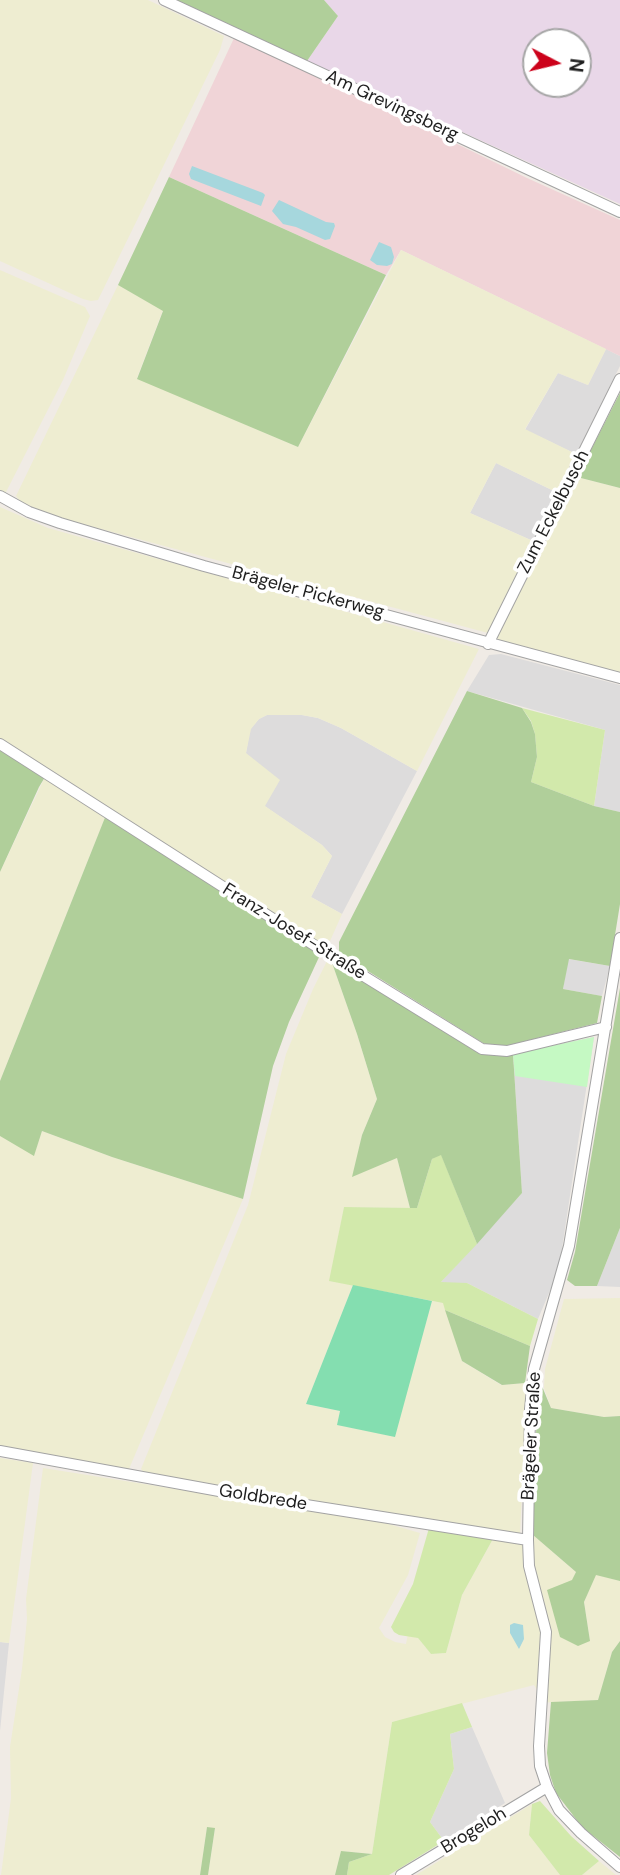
<!DOCTYPE html>
<meta charset="utf-8">
<style>
body{margin:0}
#map{position:relative;width:620px;height:1875px;overflow:hidden;background:#f0ebe5;font-family:"DM Sans",sans-serif}
canvas{display:block}
.north{position:absolute;left:522px;top:28px;width:70px;height:70px;box-sizing:border-box;background:#fff;border:2px solid #a5a5a5;border-radius:50%;rotate:97deg;font-size:19px;font-weight:700;line-height:28px;text-align:center;color:#1f1f1f}
.north::after{content:'';display:block;margin:auto;width:24px;height:32px;background:#cc021b;clip-path:polygon(50% 0,100% 100%,50% 72%,0 100%)}
</style>
<div id="map">
<canvas width="620" height="1875"></canvas>
<div class="north">N</div>
</div>
<script>
const context = document.querySelector('canvas').getContext('2d');
context.lineJoin = 'round';
function fillPath(path, color) {
  context.fillStyle = color;
  context.fill(path, 'evenodd');
}
function shape(rows) {
  const path = new Path2D();
  for (const r of rows) {
    path.moveTo(r[0], r[1]);
    for (let i = 2; i < r.length; i += 2) path.lineTo(r[i], r[i + 1]);
  }
  return path;
}
function strokePath(path, color, width, dash) {
  context.strokeStyle = color;
  context.lineWidth = width;
  context.lineCap = dash ? 'butt' : 'round';
  context.setLineDash(dash || []);
  context.stroke(path);
}
function write(font, color, halo, rows, align = 'center') {
  context.font = font + ' "DM Sans",sans-serif';
  context.lineWidth = 7;
  context.setLineDash([]);
  context.textBaseline = 'middle';
  context.strokeStyle = halo;
  context.fillStyle = color;
  for (const [text, x, y, turn = 0] of rows) {
    context.save();
    context.translate(x, y);
    context.rotate((+turn || 0) * Math.PI / 180);
    context.textAlign = isNaN(turn) ? turn : align;
    if (halo) context.strokeText(text, 0, 0);
    context.fillText(text, 0, 0);
    context.restore();
  }
}
fillPath(shape([
 [606,349,620,356,620,366,576,454,525,430,558,373,588,385],
 [496,463,556,492,533,541,470,513],
 [501,654,620,685,620,812,594,806,605,730,467,691,489,655],
 [267,715,302,715,318,718,341,728,417,771,342,914,311,897,332,856,322,845,264,806,246,753,250,729,259,719],
 [568,959,610,966,602,996,563,989],
 [594,1037,561,1255,554,1281,538,1319,467,1283,440,1283,522,1193,513,1054],
 [620,1228,620,1287,597,1286],
 [0,1642,9,1643,0,1731],
 [472,1727,505,1803,444,1841,430,1822,454,1769,450,1734]
]), '#dddcdc');
fillPath(shape([
 [235,36,527,178,620,220,620,356,401,250,386,275,169,177]
]), '#f0d4d7');
fillPath(shape([
 [324,0,620,0,620,204,307,61,338,16],
 [536,42,578,42,578,84,536,84]
]), '#e9d7e8');
fillPath(shape([
 [0,0,148,0,224,36,220,50,98,300,91,301,83,299,0,261],
 [401,250,606,349,588,385,558,373,525,429,576,454,556,492,496,463,470,513,533,541,488,633,49,515,20,501,16,496,118,285,163,310,137,378,298,447],
 [0,270,85,307,90,316,63,380,5,494,0,490],
 [577,477,620,488,620,674,498,642,497,637],
 [0,507,48,528,479,649,417,771,341,728,318,718,302,715,267,715,259,719,251,729,246,753,280,780,265,806,322,845,332,856,311,897,342,914,330,941,326,945,321,945,54,772,48,772,0,738],
 [45,777,106,815,0,1081,0,872],
 [331,960,357,1034,377,1099,362,1135,353,1176,397,1158,410,1208,344,1207,330,1281,353,1285,306,1404,340,1411,338,1425,394,1436,432,1301,444,1303,462,1361,501,1385,525,1383,525,1429,520,1533,533,1535,576,1572,573,1580,590,1641,584,1602,596,1574,620,1581,620,1641,612,1652,598,1700,537,1703,538,1691,534,1685,392,1722,372,1854,341,1851,335,1875,208,1875,215,1829,207,1827,200,1875,1,1875,11,1798,10,1747,22,1669,27,1619,26,1599,43,1468,378,1521,420,1533,408,1575,379,1628,385,1637,395,1642,406,1644,408,1634,418,1638,431,1654,446,1653,462,1595,498,1530,272,1496,144,1473,141,1469,248,1205,286,1054,313,989,327,961],
 [42,1131,112,1157,243,1199,129,1469,0,1448,0,1136,34,1155],
 [620,1298,620,1416,604,1417,551,1408,544,1388,545,1369,564,1299],
 [0,1458,33,1463,9,1643,0,1642],
 [532,1804,529,1835,560,1875,416,1875],
 [599,1861,616,1875,582,1875]
]), '#eeedd1');
fillPath(shape([
 [522,708,605,730,594,806,531,782,537,757,535,734,531,721],
 [441,1154,477,1244,441,1282,467,1283,538,1319,530,1346,445,1310,443,1303,329,1281,344,1207,417,1208,432,1159],
 [429,1528,494,1537,462,1595,446,1653,431,1654,418,1638,399,1635,394,1632,391,1627,413,1584],
 [462,1703,472,1727,450,1734,454,1769,430,1822,444,1841,389,1875,347,1875,349,1862,372,1854,392,1722],
 [540,1801,571,1836,599,1861,582,1875,560,1875,529,1835,532,1804]
]), '#d2e9ab');
fillPath(shape([
 [176,0,324,0,338,16,307,61],
 [169,177,386,275,298,447,137,379,163,311,118,285],
 [620,393,620,488,577,477],
 [467,691,522,708,531,722,535,734,537,757,531,782,594,806,620,812,620,904,610,966,569,959,563,989,602,996,597,1023,506,1046,495,1047,483,1043,339,953,339,942],
 [0,738,48,772,39,787,0,872],
 [106,815,320,955,289,1022,273,1066,243,1199,112,1157,42,1131,34,1156,0,1136,0,1081],
 [331,960,475,1051,494,1055,513,1054,522,1193,477,1244,441,1155,432,1159,417,1208,410,1208,397,1158,352,1177,362,1135,377,1099,357,1034],
 [620,988,620,1228,597,1286,575,1286,567,1280,575,1252],
 [445,1310,530,1346,525,1383,502,1385,462,1361],
 [539,1379,551,1408,604,1417,620,1416,620,1581,596,1575,584,1602,590,1641,578,1646,560,1637,547,1590,572,1580,576,1572,533,1535,537,1402],
 [620,1641,620,1857,582,1827,556,1793,550,1775,547,1753,551,1702,598,1700,612,1652],
 [207,1827,215,1828,208,1875,200,1875],
 [341,1851,372,1854,349,1862,347,1875,335,1875]
]), '#b0cf9a');
fillPath(shape([
 [594,1037,587,1087,515,1076,513,1054]
]), '#c5f9c3');
fillPath(shape([
 [353,1285,432,1301,395,1437,337,1425,340,1411,306,1404]
]), '#84deb0');
fillPath(shape([
 [192,166,263,193,265,195,261,206,191,179,189,174],
 [279,200,326,222,334,223,335,226,330,239,325,240,296,227,283,224,272,211],
 [379,242,391,247,394,257,392,264,387,266,377,265,370,260],
 [514,1623,523,1625,524,1639,519,1649,510,1633,510,1625]
]), '#a6d7dd');
const minor = shape([
 [164,0,620,212],
 [0,496,29,512,60,523,204,566,620,678],
 [488,644,620,379],
 [0,744,328,954,482,1049,507,1051,606,1027],
 [620,938,569,1246,534,1369,530,1409,528,1540,529,1566,546,1632,539,1746,540,1766,547,1787,559,1810,581,1833,620,1867],
 [0,1451,230,1493,528,1540],
 [401,1875,547,1787]
]);
strokePath(minor, '#a3a3a3', 12);
strokePath(minor, '#fff', 10);
write('18px', '#1f1f1f', '#fff', [
 ["Am Grevingsberg",392,106,25],
 ["Zum Eckelbusch",554,512,-63],
 ["Brägeler Pickerweg",308,593,15],
 ["Franz-Josef-Straße",294,932,32],
 ["Brägeler Straße",532,1436,-87],
 ["Goldbrede",263,1498,9],
 ["Brogeloh",474,1831,-31]
]);
</script>
